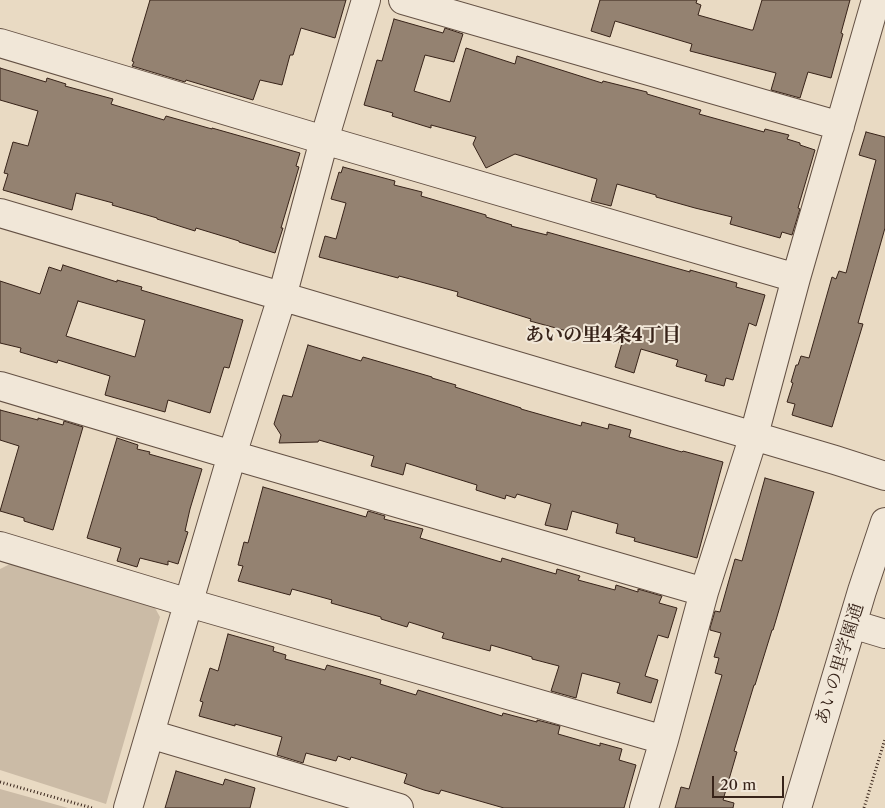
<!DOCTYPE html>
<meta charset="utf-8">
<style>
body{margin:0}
#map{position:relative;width:885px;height:808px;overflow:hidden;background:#e9dac3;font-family:"Libre Caslon Text",serif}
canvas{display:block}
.scale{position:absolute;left:712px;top:776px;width:72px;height:22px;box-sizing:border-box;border:2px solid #372319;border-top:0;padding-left:6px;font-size:15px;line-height:18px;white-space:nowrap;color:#372319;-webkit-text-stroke:4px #f1e7d8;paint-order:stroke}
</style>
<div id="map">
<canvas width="885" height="808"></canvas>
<div class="scale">20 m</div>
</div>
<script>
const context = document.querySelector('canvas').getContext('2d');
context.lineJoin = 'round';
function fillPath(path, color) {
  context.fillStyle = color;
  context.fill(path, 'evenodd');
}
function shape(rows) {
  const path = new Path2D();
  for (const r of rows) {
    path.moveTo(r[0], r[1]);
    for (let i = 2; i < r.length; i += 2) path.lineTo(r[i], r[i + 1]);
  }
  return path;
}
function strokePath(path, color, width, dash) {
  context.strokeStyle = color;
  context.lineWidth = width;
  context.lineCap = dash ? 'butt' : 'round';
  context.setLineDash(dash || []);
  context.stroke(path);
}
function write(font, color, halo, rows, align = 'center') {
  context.font = font + ' "Libre Caslon Text","Noto Serif JP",serif';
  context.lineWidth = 4;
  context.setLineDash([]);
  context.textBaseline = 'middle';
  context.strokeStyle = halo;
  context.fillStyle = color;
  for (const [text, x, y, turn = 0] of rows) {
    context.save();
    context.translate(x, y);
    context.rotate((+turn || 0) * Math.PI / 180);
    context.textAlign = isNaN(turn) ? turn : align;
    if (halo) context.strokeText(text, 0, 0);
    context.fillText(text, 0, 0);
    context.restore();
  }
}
fillPath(shape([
 [10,564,155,608,160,617,106,804,0,770,0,569],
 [0,789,68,808,0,808]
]), '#cbbba6');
const building = shape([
 [150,0,346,0,335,38,301,28,293,55,290,55,282,85,260,80,253,100,186,80,185,82,132,66,134,62,132,61,150,0],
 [600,0,697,0,696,3,701,5,698,15,751,30,753,30,762,0,850,0,841,33,843,34,831,78,808,72,800,98,771,90,776,73,690,51,692,44,615,21,610,37,591,31,600,0],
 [394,19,443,33,445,28,463,34,454,62,425,55,414,91,450,102,466,48,515,64,517,56,602,83,603,81,647,92,647,94,701,110,699,114,764,132,765,129,789,135,787,139,800,143,800,145,815,150,798,208,800,209,792,235,782,232,780,238,730,224,732,217,695,208,656,197,656,195,617,184,611,206,591,201,597,179,515,154,486,168,473,144,476,137,431,125,431,128,392,116,393,113,364,105,377,60,382,61,394,19],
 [0,68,46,82,47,78,66,84,65,86,113,99,111,104,164,120,166,116,212,129,212,128,300,153,296,166,299,167,281,228,283,228,275,253,239,242,239,241,196,228,195,231,157,219,157,218,112,205,113,203,76,193,72,210,3,190,8,174,4,173,13,142,28,146,38,111,0,100,0,68],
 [866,132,885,137,885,228,858,323,863,324,832,427,792,415,795,404,787,402,793,383,791,382,796,365,798,365,801,356,809,358,832,277,836,279,839,271,846,273,876,160,859,155,866,132],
 [343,167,395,181,394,185,422,192,421,196,486,215,486,217,512,225,511,226,547,235,547,232,690,272,690,270,737,283,736,287,765,295,756,326,749,323,733,380,726,378,724,386,705,381,707,375,676,366,678,360,641,349,634,373,615,367,622,343,568,328,567,331,530,321,531,319,457,296,458,292,399,276,398,278,319,257,325,236,336,239,346,203,331,199,339,172,341,173,343,167],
 [63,265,117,282,117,280,142,287,141,290,243,320,229,368,224,367,210,413,168,400,165,412,105,395,110,376,58,360,57,363,20,352,21,348,0,343,0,281,40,294,49,267,61,271,63,265],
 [78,301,145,320,135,357,66,336,78,301],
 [308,345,361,361,363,357,432,377,432,378,456,385,455,387,521,408,521,409,581,426,582,422,608,429,609,424,631,430,629,437,682,452,683,451,723,462,697,558,634,541,635,538,616,533,618,524,572,511,567,530,545,525,551,504,517,494,515,498,506,495,505,499,476,490,477,485,406,463,403,475,371,466,374,456,319,440,318,442,279,443,281,435,274,424,283,395,292,397,308,345],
 [0,410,38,420,38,418,63,425,64,421,83,427,53,530,24,521,24,518,0,511,19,446,0,440,0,410],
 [117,438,138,445,137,449,150,452,149,454,202,469,190,509,185,531,188,532,178,564,168,561,168,565,140,558,137,567,117,561,121,548,87,538,117,438],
 [765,478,814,492,773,630,772,630,755,685,754,685,734,751,737,752,723,800,734,803,733,808,675,808,681,787,689,789,722,675,715,673,719,658,714,657,721,633,710,630,710,628,715,611,720,612,735,559,742,561,765,478],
 [263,487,366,517,368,511,385,516,384,519,423,529,420,538,501,562,502,558,556,574,557,569,580,576,578,580,615,590,616,585,638,592,638,589,662,596,659,603,677,608,668,638,658,635,645,676,658,680,651,703,617,693,620,683,582,673,576,698,551,691,559,666,532,659,532,657,491,645,490,651,442,638,444,633,409,622,407,627,381,619,381,617,331,603,332,600,292,589,290,595,238,581,243,566,238,565,244,542,248,543,263,487],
 [228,634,274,647,273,651,286,655,285,659,325,670,327,665,381,680,380,684,416,695,418,690,502,716,503,713,537,722,537,720,560,726,558,734,600,746,600,743,622,749,619,760,636,765,624,808,504,808,441,790,439,794,424,790,404,783,407,774,351,757,350,760,338,756,336,761,306,753,303,763,277,755,282,737,235,724,235,726,199,716,203,702,200,701,210,668,218,671,228,634],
 [176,771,223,785,225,779,255,788,250,808,165,808,176,771]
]);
fillPath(building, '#948271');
strokePath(building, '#372319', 1);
const minor = shape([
 [403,0,840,126],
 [0,43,324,140,796,278],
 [0,213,835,460,885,476],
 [0,386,232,455,704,592],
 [0,546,189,603,664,740],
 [852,624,885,634],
 [150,734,399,808],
 [128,808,232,455,282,297,324,140,366,0],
 [644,808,664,740,704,592,754,435,796,278,876,0],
 [797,808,862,591,885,522]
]);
strokePath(minor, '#645144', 30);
strokePath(shape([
 [0,782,92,808],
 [864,808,885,739]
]), '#372319', 3, [1, 2.5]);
strokePath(minor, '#f1e7d8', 28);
write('18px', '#372319', '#f1e7d8', [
 ["あいの里学園通",840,664,-73]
]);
write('bold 19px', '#372319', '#f1e7d8', [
 ["あいの里4条4丁目",603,336]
]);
</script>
